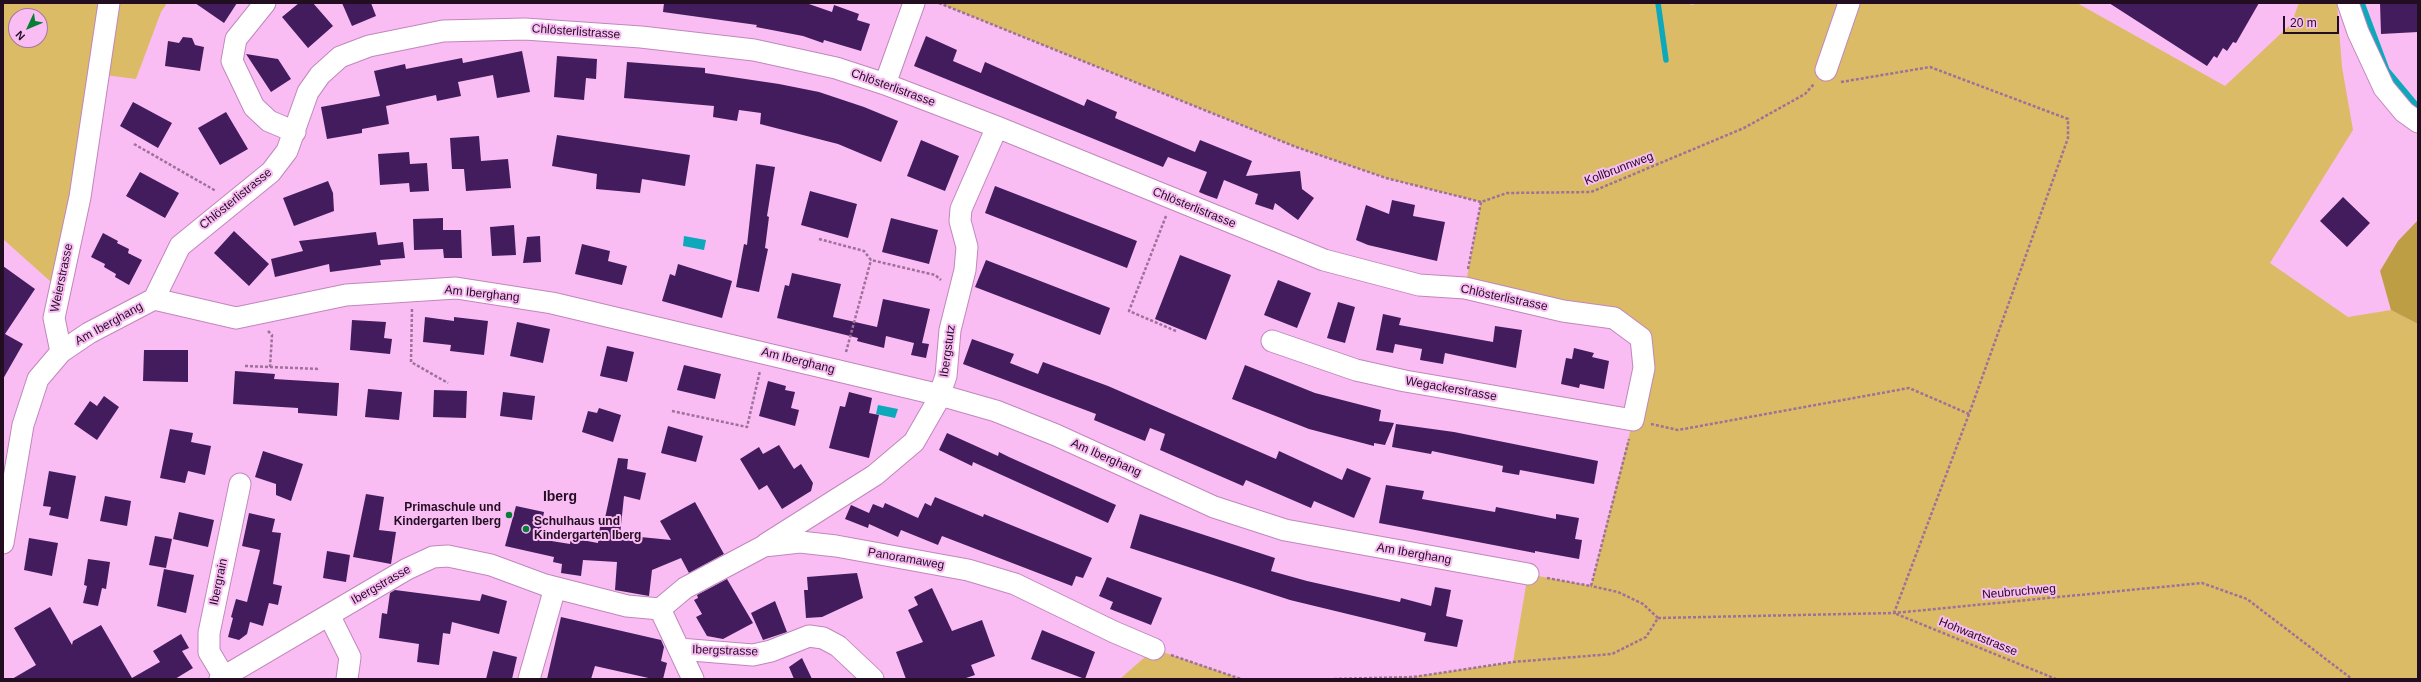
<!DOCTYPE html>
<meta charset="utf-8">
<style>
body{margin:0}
#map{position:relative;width:2421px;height:682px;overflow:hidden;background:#f9bdf4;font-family:Arial,sans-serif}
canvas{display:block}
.frame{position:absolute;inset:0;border:4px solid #220d21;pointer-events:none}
.north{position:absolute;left:8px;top:8px;width:40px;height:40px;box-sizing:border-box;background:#f9bdf4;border:1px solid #a377a0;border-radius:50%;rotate:226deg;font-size:11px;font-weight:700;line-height:16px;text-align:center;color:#220d21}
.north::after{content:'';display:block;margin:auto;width:14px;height:18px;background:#077e35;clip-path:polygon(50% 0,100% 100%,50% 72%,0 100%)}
.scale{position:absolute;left:2283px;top:16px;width:56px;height:18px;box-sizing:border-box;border:2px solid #220d21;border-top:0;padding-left:5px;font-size:12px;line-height:14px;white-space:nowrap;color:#220d21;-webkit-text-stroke:3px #f9bdf4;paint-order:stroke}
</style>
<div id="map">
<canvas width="2421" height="682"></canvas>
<div class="frame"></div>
<div class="north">N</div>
<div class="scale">20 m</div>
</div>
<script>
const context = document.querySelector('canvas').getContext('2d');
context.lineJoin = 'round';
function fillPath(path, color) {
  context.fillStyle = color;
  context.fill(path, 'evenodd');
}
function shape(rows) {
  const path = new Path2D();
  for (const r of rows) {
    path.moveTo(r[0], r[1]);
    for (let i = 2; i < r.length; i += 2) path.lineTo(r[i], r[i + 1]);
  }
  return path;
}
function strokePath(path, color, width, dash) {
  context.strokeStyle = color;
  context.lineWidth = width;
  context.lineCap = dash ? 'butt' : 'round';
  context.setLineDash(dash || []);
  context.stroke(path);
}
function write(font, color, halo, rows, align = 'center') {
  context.font = font + ' Arial,sans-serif';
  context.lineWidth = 4;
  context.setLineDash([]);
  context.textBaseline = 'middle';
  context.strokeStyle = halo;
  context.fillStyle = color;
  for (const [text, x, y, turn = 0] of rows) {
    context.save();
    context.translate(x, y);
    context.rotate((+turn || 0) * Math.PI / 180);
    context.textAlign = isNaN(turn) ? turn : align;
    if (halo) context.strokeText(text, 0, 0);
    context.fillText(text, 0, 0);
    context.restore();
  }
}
fillPath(shape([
 [3,3,167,3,161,12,136,79,97,74,60,290,3,239],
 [16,16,40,16,40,40,16,40],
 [939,3,1689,3,1691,5,1701,3,2077,3,2225,86,2291,24,2299,3,2337,3,2342,67,2353,130,2270,263,2348,317,2391,310,2418,324,2418,679,1334,679,1413,677,1513,662,1528,574,1591,586,1633,420,1641,339,1614,318,1465,288,1481,202,1386,178,1296,147],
 [1154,649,1241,679,1120,679]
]), '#dbbb65');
fillPath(shape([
 [2418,220,2418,324,2391,310,2380,271,2398,241]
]), '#be9e45');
fillPath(shape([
 [684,236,706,240,704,250,683,246],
 [878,405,898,409,895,418,876,414]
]), '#0ea8bb');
strokePath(shape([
 [1658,3,1666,60],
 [2362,3,2387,70,2418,107]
]), '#0ea8bb', 5.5);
fillPath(shape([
 [195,3,237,3,224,23],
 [299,3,313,3,333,26,308,48,282,17],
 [342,3,371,3,376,16,352,26],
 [664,3,806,3,832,12,834,5,859,14,857,20,870,24,861,51,824,40,823,43,803,36,756,27,757,25,663,12],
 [2109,3,2259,3,2236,43,2233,42,2227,51,2223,48,2217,58,2214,56,2207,66],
 [2380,3,2418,3,2418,32,2381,34],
 [926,36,957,50,953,61,981,73,985,62,1084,106,1087,99,1117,112,1115,118,1195,152,1200,140,1252,161,1246,176,1300,171,1302,189,1314,198,1298,220,1275,203,1273,210,1255,204,1258,194,1224,180,1217,199,1206,195,1199,192,1207,172,1168,157,1163,167,914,66],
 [183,37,192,38,195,45,204,47,200,71,165,66,168,41,179,43],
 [522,51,530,92,497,98,493,75,458,82,461,96,437,101,436,95,386,106,389,124,362,129,362,133,327,139,321,107,380,96,374,71,405,64,406,69,462,58,463,63],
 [246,54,278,59,291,79,271,92],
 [557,56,597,59,596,79,586,78,584,100,554,97],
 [627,62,705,68,705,73,779,84,819,92,864,107,898,121,881,162,838,144,760,124,761,113,739,110,737,121,713,117,714,106,624,98],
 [133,102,172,123,158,148,120,126],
 [226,112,248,149,220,165,198,128],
 [557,135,690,155,685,186,642,179,640,193,596,189,597,174,552,166],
 [479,136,481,161,508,159,511,188,466,191,464,169,452,169,450,138],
 [921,140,959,156,945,191,907,176],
 [409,152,410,164,427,163,429,191,410,192,409,183,380,185,378,154],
 [756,164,775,167,767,216,769,217,765,248,768,249,759,292,736,287,744,244,747,245],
 [140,172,179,193,165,218,126,196],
 [328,181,333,193,334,211,294,226,283,198],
 [995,186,1137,241,1127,268,985,213],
 [810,191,857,204,848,238,801,225],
 [2343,197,2370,223,2347,247,2320,221],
 [1392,200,1415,205,1413,216,1445,222,1437,261,1368,245,1356,240,1366,205,1389,214],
 [443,218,443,230,461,230,462,258,444,258,443,249,414,250,413,219],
 [891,218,938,230,929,264,882,252],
 [514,225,516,255,492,256,490,227],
 [234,231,269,264,249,286,214,253],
 [376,232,378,245,403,242,405,258,380,260,381,265,330,272,329,264,275,277,271,259,303,251,299,241],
 [103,233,118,241,117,243,129,249,128,253,142,260,129,285,115,277,116,274,104,267,105,264,91,257],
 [540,236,541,262,523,263,527,237],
 [582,244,610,251,608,261,627,266,622,285,575,274],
 [1180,255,1231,275,1206,340,1155,319],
 [986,260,1110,308,1100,335,975,287],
 [678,264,732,281,722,318,662,301,670,274,675,276],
 [3,266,35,289,5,334,23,344,3,379],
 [792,273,841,284,833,317,877,327,883,299,930,309,922,343,929,344,926,358,911,355,914,343,886,336,884,348,857,341,858,338,777,318,785,285,789,286],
 [1278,280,1311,293,1297,328,1264,315],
 [1338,302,1355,307,1345,343,1327,338],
 [1383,314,1401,318,1399,325,1493,342,1495,326,1522,330,1516,368,1445,353,1443,364,1420,360,1422,349,1395,344,1393,353,1376,350],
 [425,317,454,321,454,317,488,321,484,355,450,351,451,345,423,342],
 [352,320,386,322,384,338,392,339,390,354,350,350],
 [517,322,550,329,543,363,510,356],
 [972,339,1014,354,1010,363,1038,374,1043,362,1108,386,1276,459,1279,451,1342,480,1347,468,1371,478,1354,518,1314,501,1311,508,1246,480,1243,486,1160,450,1165,434,1150,428,1145,441,1094,420,1096,414,963,364],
 [607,346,634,352,627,382,600,376],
 [1574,348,1594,353,1592,357,1609,361,1604,389,1580,384,1579,388,1561,384,1566,358,1572,359],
 [144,350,188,350,188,382,143,381],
 [684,365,721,374,715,399,677,390],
 [1245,365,1315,393,1381,410,1379,421,1394,423,1385,445,1374,443,1374,446,1309,429,1232,399],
 [235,371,275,374,274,379,339,383,337,416,298,413,298,408,233,404],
 [768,381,786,386,785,390,795,392,791,408,799,410,795,426,759,416],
 [368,389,402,392,399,420,365,417],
 [434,390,467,391,466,418,433,417],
 [503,392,535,396,532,420,500,416],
 [849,392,872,398,869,413,879,415,869,458,829,448,840,406,845,407],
 [104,396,119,407,97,440,74,424,90,401,97,406],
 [599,408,621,415,613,442,582,432,588,411,597,413],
 [1396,424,1454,432,1598,461,1594,484,1520,470,1519,475,1502,472,1503,466,1432,451,1431,454,1392,447],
 [668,426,703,436,696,462,661,453],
 [170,429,193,433,191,442,211,446,205,475,188,471,185,483,160,478],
 [947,433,998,456,999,452,1009,457,1116,505,1108,523,973,462,972,466,939,450],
 [779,445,794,469,801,464,813,483,811,491,782,509,767,485,759,490,740,459,759,447,763,454],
 [263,451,303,464,291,501,276,495,276,484,255,477],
 [618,458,628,459,627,469,646,473,640,500,624,496,620,535,671,540,660,521,695,502,724,554,689,573,681,558,652,570,649,596,615,590,617,562,583,560,581,576,561,573,562,564,553,562,554,557,505,546,516,506,544,512,539,539,570,544,571,538,598,543,601,518,605,518],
 [49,471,76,476,68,519,49,515,51,507,43,506],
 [1386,485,1424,491,1422,499,1495,512,1496,507,1556,519,1556,514,1579,518,1575,539,1582,540,1579,559,1535,551,1535,553,1379,523],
 [366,494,384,497,379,530,396,532,391,564,353,557],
 [105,496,131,501,127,526,100,521],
 [935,497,983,517,984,514,1092,558,1083,578,1076,576,1072,586,942,536,938,545,901,530,898,537,869,524,868,528,845,519,851,505,869,513,873,504,883,508,885,503,918,518,925,503,931,506],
 [179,512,214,520,208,547,173,539],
 [249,513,275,519,272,532,281,533,273,584,282,586,278,605,269,603,263,626,250,622,247,634,239,640,228,637,233,618,231,617,236,599,247,602,260,550,242,546],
 [1140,514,1275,558,1271,571,1307,581,1400,602,1401,598,1431,606,1435,587,1451,590,1446,616,1463,620,1457,647,1424,641,1426,633,1290,600,1130,548],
 [155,536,172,539,166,568,149,565],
 [29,538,58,543,52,576,24,570],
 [327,551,350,555,346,582,323,578],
 [88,559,110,562,106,589,102,588,98,606,83,603,87,586,84,585],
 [164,569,194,575,186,613,157,606],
 [857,573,863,598,822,617,806,618,804,590,808,590,807,577],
 [1107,577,1162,598,1151,625,1110,609,1113,602,1099,596],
 [727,579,753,623,723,639,707,636,696,617,702,614,694,600,698,598,697,595],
 [932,588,952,631,982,620,995,656,971,665,975,675,963,679,906,679,896,652,923,642,908,610,918,605,914,597],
 [395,590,480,601,482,594,507,601,499,634,452,622,450,634,443,633,439,665,417,662,419,644,379,638,382,613,387,614,390,593],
 [775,601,787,632,763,640,751,613],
 [50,607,72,645,73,641,101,625,132,678,160,662,153,651,181,634,189,648,182,651,193,668,175,679,12,679,36,665,14,628],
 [561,617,661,640,664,647,661,661,667,663,663,679,653,679,595,666,591,679,547,679],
 [1042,630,1095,652,1085,679,1031,659],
 [493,651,517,657,512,679,486,679],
 [802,658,812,679,794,679,789,667]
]), '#431c5d');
const minor = shape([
 [265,3,236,39,232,61,254,107,269,121,295,132],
 [2348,3,2358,32,2384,88,2404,112,2418,122],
 [1826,70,1849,3],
 [885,84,914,3],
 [154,299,180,246,271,172,287,151,308,92,320,75,340,57,369,46,443,31,525,29,641,37,754,50,836,68,885,84,997,127,1324,260,1419,285,1465,288,1563,311,1614,318,1641,338,1644,368,1633,420,1405,381,1356,370,1272,341],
 [61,352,54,318,80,197,109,3],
 [3,543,23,425,38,379,61,352,89,333,154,299,236,318,346,295,456,288,552,303,940,395,996,411,1056,435,1214,507,1285,530,1528,574],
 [766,544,875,475,914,442,937,402,946,376,950,330,965,270,967,247,960,221,961,209,997,127],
 [660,609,685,588,764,546,800,542,836,546,968,570,1015,584,1114,632,1154,649],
 [329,615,350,657,347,679],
 [679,649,753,655,771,651,809,636,823,638,838,646,873,679],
 [224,677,209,652,209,633,240,484],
 [220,679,407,569,433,557,448,556,491,565,545,585,627,606,660,609,693,679],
 [529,679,555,588]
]);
strokePath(minor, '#c087bc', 23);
strokePath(shape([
 [939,3,1296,147,1386,178,1481,202],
 [1841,82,1930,67,2068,119,2068,138,1969,414,1894,613,2056,679],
 [134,144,216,191],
 [1166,216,1129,311,1176,331],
 [819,239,864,251,871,260,935,275,941,280],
 [1468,269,1481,202,1507,193,1591,192,1744,128,1805,94,1814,84],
 [412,309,411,362,448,383],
 [268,331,272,335,270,367],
 [846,352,871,260],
 [245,366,320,369],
 [672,411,747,427,760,371],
 [1651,424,1678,430,1909,388,1969,414],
 [1547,578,1591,586,1629,439],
 [1658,618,1894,613,2202,583,2247,599,2352,679],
 [1171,655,1241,679],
 [1334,679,1413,677,1513,662,1612,654,1646,637,1658,618,1643,604,1618,592,1591,586]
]), '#9d7199', 2.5, [3, 2]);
strokePath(minor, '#fff', 21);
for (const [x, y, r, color] of [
 [509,515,4,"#077e35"],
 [526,529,4,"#077e35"]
]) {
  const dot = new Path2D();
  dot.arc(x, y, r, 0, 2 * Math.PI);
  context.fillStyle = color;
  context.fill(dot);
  strokePath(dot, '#f9bdf4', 1.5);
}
write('12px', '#220d21', '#f9bdf4', [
 ["Chlösterlistrasse",576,32,4],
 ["Chlösterlistrasse",893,88,20],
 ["Kollbrunnweg",1619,169,-21],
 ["Chlösterlistrasse",236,199,-39],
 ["Chlösterlistrasse",1194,208,22],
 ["Weierstrasse",62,278,-78],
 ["Am Iberghang",482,294,6],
 ["Chlösterlistrasse",1504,298,12],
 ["Am Iberghang",109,324,-29],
 ["Ibergstutz",948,351,-82],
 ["Am Iberghang",798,361,14],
 ["Wegackerstrasse",1451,389,10],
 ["Am Iberghang",1106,458,24],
 ["Am Iberghang",1414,554,10],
 ["Panoramaweg",906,559,10],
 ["Ibergrain",219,582,-78],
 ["Ibergstrasse",381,585,-30],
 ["Neubruchweg",2019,592,-5],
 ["Hohwartstrasse",1978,637,22],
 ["Ibergstrasse",725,651,2]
]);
write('bold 12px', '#220d21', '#f9bdf4', [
 ["Primaschule und",501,508],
 ["Kindergarten Iberg",501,522],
 ["Schulhaus und",534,522,"left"],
 ["Kindergarten Iberg",534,536,"left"]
], 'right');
write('bold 14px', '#220d21', '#f9bdf4', [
 ["Iberg",560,497]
]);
</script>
